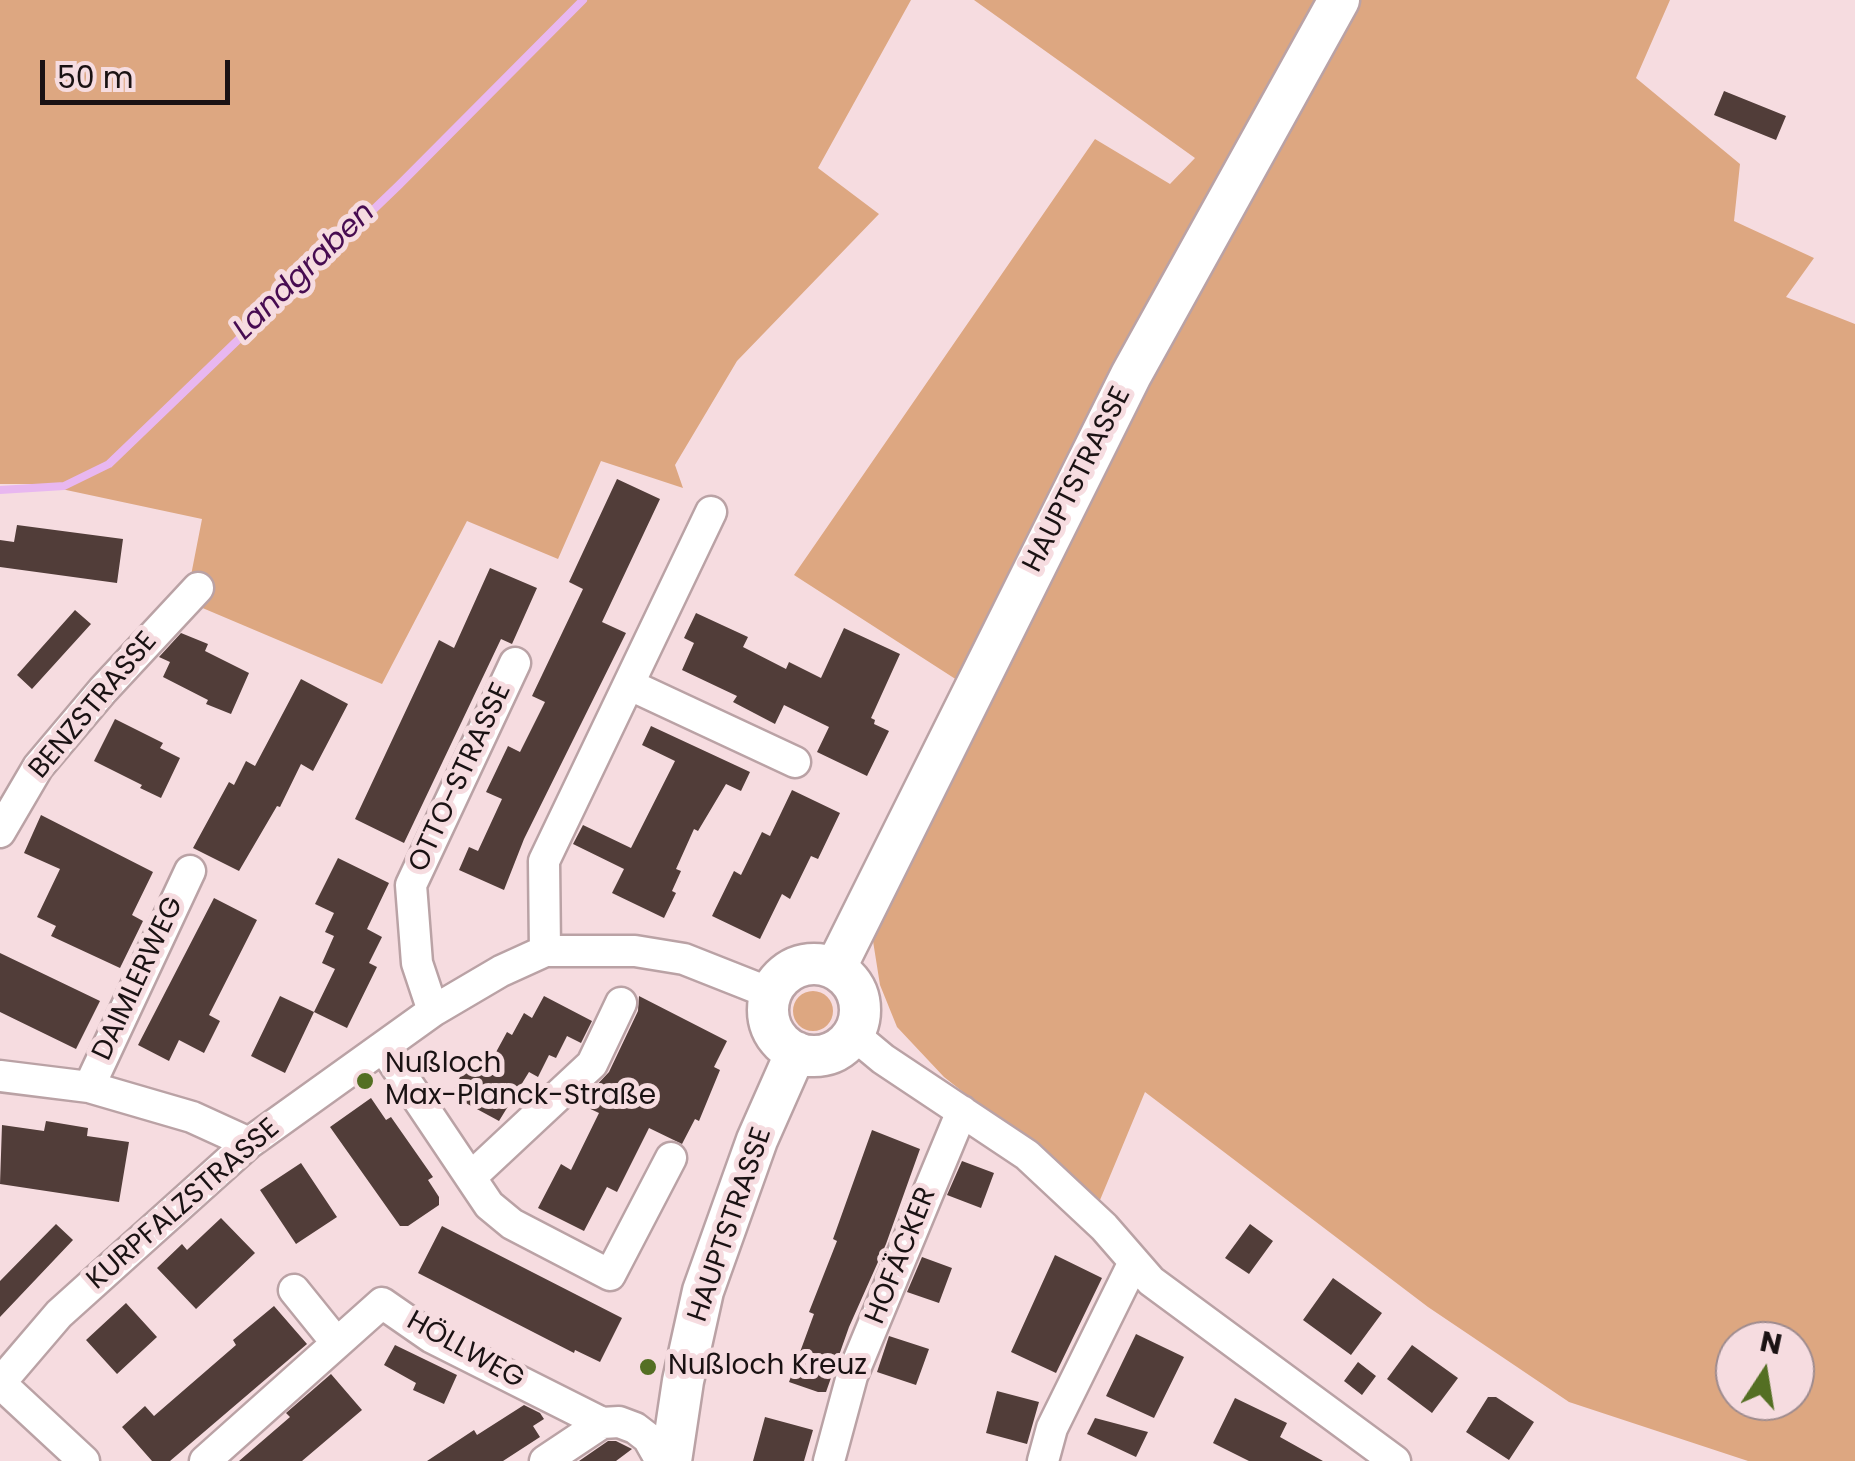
<!DOCTYPE html>
<meta charset="utf-8">
<style>
body{margin:0}
#map{position:relative;width:1855px;height:1461px;overflow:hidden;background:#f6dce0;font-family:Poppins,sans-serif}
canvas{display:block}
.north{position:absolute;left:1715px;top:1321px;width:100px;height:100px;box-sizing:border-box;background:#f6dce0;border:2px solid #9e8b8e;border-radius:50%;rotate:12deg;font-size:28px;font-weight:700;line-height:40px;text-align:center;color:#1a1213}
.north::after{content:'';display:block;margin:auto;width:35px;height:45px;background:#546f23;clip-path:polygon(50% 0,100% 100%,50% 72%,0 100%)}
.scale{position:absolute;left:40px;top:60px;width:190px;height:45px;box-sizing:border-box;border:5px solid #1a1213;border-top:0;padding-left:12px;font-size:30px;line-height:35px;white-space:nowrap;color:#1a1213;-webkit-text-stroke:8px #f6dce0;paint-order:stroke}
</style>
<div id="map">
<canvas width="1855" height="1461"></canvas>
<div class="north">N</div>
<div class="scale">50 m</div>
</div>
<script>
const context = document.querySelector('canvas').getContext('2d');
context.lineJoin = 'round';
function fillPath(path, color) {
  context.fillStyle = color;
  context.fill(path, 'evenodd');
}
function shape(rows) {
  const path = new Path2D();
  for (const r of rows) {
    if (r.length === 3) {
      path.moveTo(r[0] + r[2], r[1]);
      path.arc(r[0], r[1], r[2], 0, 2 * Math.PI);
      continue;
    }
    path.moveTo(r[0], r[1]);
    for (let i = 2; i < r.length; i += 2) path.lineTo(r[i], r[i + 1]);
  }
  return path;
}
function strokePath(path, color, width, dash) {
  context.strokeStyle = color;
  context.lineWidth = width;
  context.lineCap = dash ? 'butt' : 'round';
  context.setLineDash(dash || []);
  context.stroke(path);
}
function write(font, color, halo, rows, align = 'center') {
  context.font = font + ' Poppins,sans-serif';
  context.lineWidth = 10;
  context.setLineDash([]);
  context.textBaseline = 'middle';
  context.strokeStyle = halo;
  context.fillStyle = color;
  for (const [text, x, y, turn = 0] of rows) {
    context.save();
    context.translate(x, y);
    context.rotate((+turn || 0) * Math.PI / 180);
    context.textAlign = isNaN(turn) ? turn : align;
    if (halo) context.strokeText(text, 0, 0);
    context.fillText(text, 0, 0);
    context.restore();
  }
}
fillPath(shape([
 [0,0,911,0,818,168,879,214,737,361,675,465,683,488,601,461,558,559,467,521,382,684,186,601,202,519,38,484,0,484],
 [974,0,1315,0,957,680,794,575,1095,139,1170,184,1195,158],
 [1349,0,1670,0,1636,78,1740,164,1734,221,1814,258,1786,297,1855,324,1855,1461,1748,1461,1569,1402,1428,1307,1145,1092,1100,1200,944,1077,897,1027,880,985,873,941,1016,620],
 [1735,1341,1795,1341,1795,1401,1735,1401],
 [813,1011,20]
]), '#dda781');
strokePath(shape([
 [0,490,64,486,109,464,399,185,583,0]
]), '#e8b7f0', 8);
fillPath(shape([
 [1724,91,1786,116,1776,140,1714,115],
 [617,479,660,499,602,622,626,633,524,839,504,890,459,870,469,847,478,851,502,799,486,792,508,746,520,752,545,702,532,696,583,589,569,582],
 [17,525,123,539,117,583,0,567,0,540,14,542],
 [490,568,537,588,512,644,501,639,404,843,355,819,439,640,454,648],
 [75,610,91,624,32,689,17,675],
 [696,613,748,637,743,647,786,669,789,662,821,678,844,628,900,654,871,718,875,720,874,724,889,731,867,776,817,752,829,727,784,705,775,724,733,702,737,696,682,670,694,643,684,638],
 [181,633,208,644,205,651,249,673,231,714,206,704,208,700,163,677,170,662,159,657],
 [301,679,348,704,313,771,301,764,280,807,277,806,239,871,193,848,229,782,234,785,246,761,255,766],
 [115,719,163,743,160,748,180,758,161,798,140,788,142,785,94,761],
 [651,726,750,772,741,791,726,784,698,831,694,829,676,869,681,871,672,891,676,893,664,918,612,893,624,869,573,844,583,825,631,848,675,761,642,745],
 [792,790,840,813,818,859,811,856,790,899,782,894,760,939,712,916,734,871,741,875,762,832,770,836],
 [41,815,153,872,132,915,143,921,120,968,51,936,56,926,37,917,60,869,24,853],
 [338,858,389,883,367,929,382,937,369,963,377,967,347,1028,314,1012,335,969,322,963,334,936,325,932,334,913,315,904],
 [214,898,257,920,209,1015,220,1021,204,1053,179,1040,169,1061,138,1045],
 [0,953,100,1001,76,1049,0,1012],
 [280,996,314,1012,285,1073,251,1056],
 [544,996,592,1021,581,1043,567,1036,556,1058,549,1055,538,1077,529,1072,499,1121,451,1095,465,1067,478,1073,489,1051,495,1054,507,1032,512,1035,524,1013,532,1018],
 [639,996,727,1041,714,1067,720,1070,699,1121,695,1119,682,1144,649,1128,617,1192,607,1187,584,1231,538,1208,561,1164,571,1170,599,1113,584,1106,592,1090,609,1072,638,1011],
 [371,1098,386,1120,391,1117,433,1177,428,1180,439,1197,439,1205,408,1226,400,1226,330,1127],
 [46,1121,88,1128,87,1136,129,1142,119,1202,0,1184,2,1125,44,1131],
 [872,1130,920,1149,886,1244,849,1327,826,1392,818,1392,789,1382,814,1314,809,1312,837,1241,833,1239],
 [962,1161,994,1173,981,1208,947,1195],
 [301,1163,337,1217,296,1244,260,1190],
 [221,1218,255,1253,196,1309,157,1268,182,1244,187,1250],
 [56,1224,73,1240,0,1317,0,1281],
 [1250,1224,1273,1241,1249,1274,1225,1258],
 [442,1226,622,1318,600,1362,575,1350,574,1353,418,1273],
 [1055,1255,1102,1278,1056,1373,1011,1352],
 [922,1257,952,1268,939,1303,907,1292],
 [1333,1278,1382,1313,1351,1355,1303,1320],
 [126,1303,157,1337,117,1374,86,1340],
 [274,1306,307,1344,170,1461,152,1461,122,1427,145,1406,154,1416,236,1345,233,1340],
 [1136,1334,1184,1357,1154,1418,1106,1396],
 [889,1336,929,1349,916,1385,877,1372],
 [395,1345,457,1375,444,1404,413,1390,416,1383,384,1365],
 [1412,1345,1458,1378,1432,1413,1387,1379],
 [1358,1362,1376,1376,1362,1395,1344,1381],
 [331,1374,362,1410,302,1461,239,1461,290,1417,286,1413],
 [997,1391,1039,1402,1027,1444,986,1433],
 [1488,1397,1496,1397,1534,1422,1509,1460,1466,1432],
 [1235,1398,1287,1423,1280,1437,1323,1461,1249,1461,1213,1443],
 [524,1405,540,1413,544,1419,533,1426,540,1437,503,1461,427,1461,474,1430,477,1435],
 [765,1417,813,1430,804,1461,753,1461],
 [1095,1418,1148,1432,1136,1457,1087,1434],
 [608,1441,616,1441,632,1449,616,1461,579,1461]
]), '#513d39');
const minor = shape([
 [630,685,795,762],
 [0,832,38,767,103,690,198,588],
 [545,951,544,861,711,512],
 [433,1011,417,963,411,885,515,663],
 [853,1034,883,1059,1027,1155,1104,1227,1151,1281,1395,1461],
 [383,1047,489,1205,512,1224,610,1275,671,1158],
 [0,1076,89,1087,192,1117,249,1143],
 [89,1087,190,871],
 [471,1177,592,1064,621,1003],
 [294,1290,336,1342],
 [0,1383,59,1314,249,1143,433,1011,501,971,545,951,635,951,684,959,770,993],
 [0,1383,84,1461],
 [205,1461,382,1303,431,1337,602,1423],
 [545,1461,602,1423,619,1422,635,1428,648,1438,661,1461],
 [829,1461,852,1376,962,1111],
 [1043,1461,1052,1428,1134,1262]
]);
const secondary = shape([
 [814,1010,46],
 [835,969,1131,375,1339,0],
 [671,1461,683,1381,703,1291,757,1140,796,1052]
]);
strokePath(minor, '#baa2a5', 35);
strokePath(secondary, '#baa2a5', 45);
strokePath(minor, '#fff', 30);
strokePath(secondary, '#fff', 40);
for (const [x, y, r, color] of [
 [365,1081,10,"#546f23"],
 [648,1367,10,"#546f23"]
]) {
  const dot = new Path2D();
  dot.arc(x, y, r, 0, 2 * Math.PI);
  context.fillStyle = color;
  context.fill(dot);
  strokePath(dot, '#f6dce0', 4);
}
write('28px', '#1a1213', '#f6dce0', [
 ["HAUPTSTRASSE",1078,480,-63],
 ["BENZSTRASSE",94,706,-50],
 ["OTTO-STRASSE",461,778,-65],
 ["DAIMLERWEG",139,979,-65],
 ["KURPFALZSTRASSE",184,1205,-41],
 ["HAUPTSTRASSE",731,1225,-71],
 ["HOFÄCKER",902,1256,-68],
 ["HÖLLWEG",465,1351,29]
]);
write('28px', '#1a1213', '#f6dce0', [
 ["Nußloch",385,1065],
 ["Max-Planck-Straße",385,1097],
 ["Nußloch Kreuz",668,1367]
], 'left');
write('italic 30px', '#470c51', '#f6dce0', [
 ["Landgraben",305,272,-44]
]);
</script>
